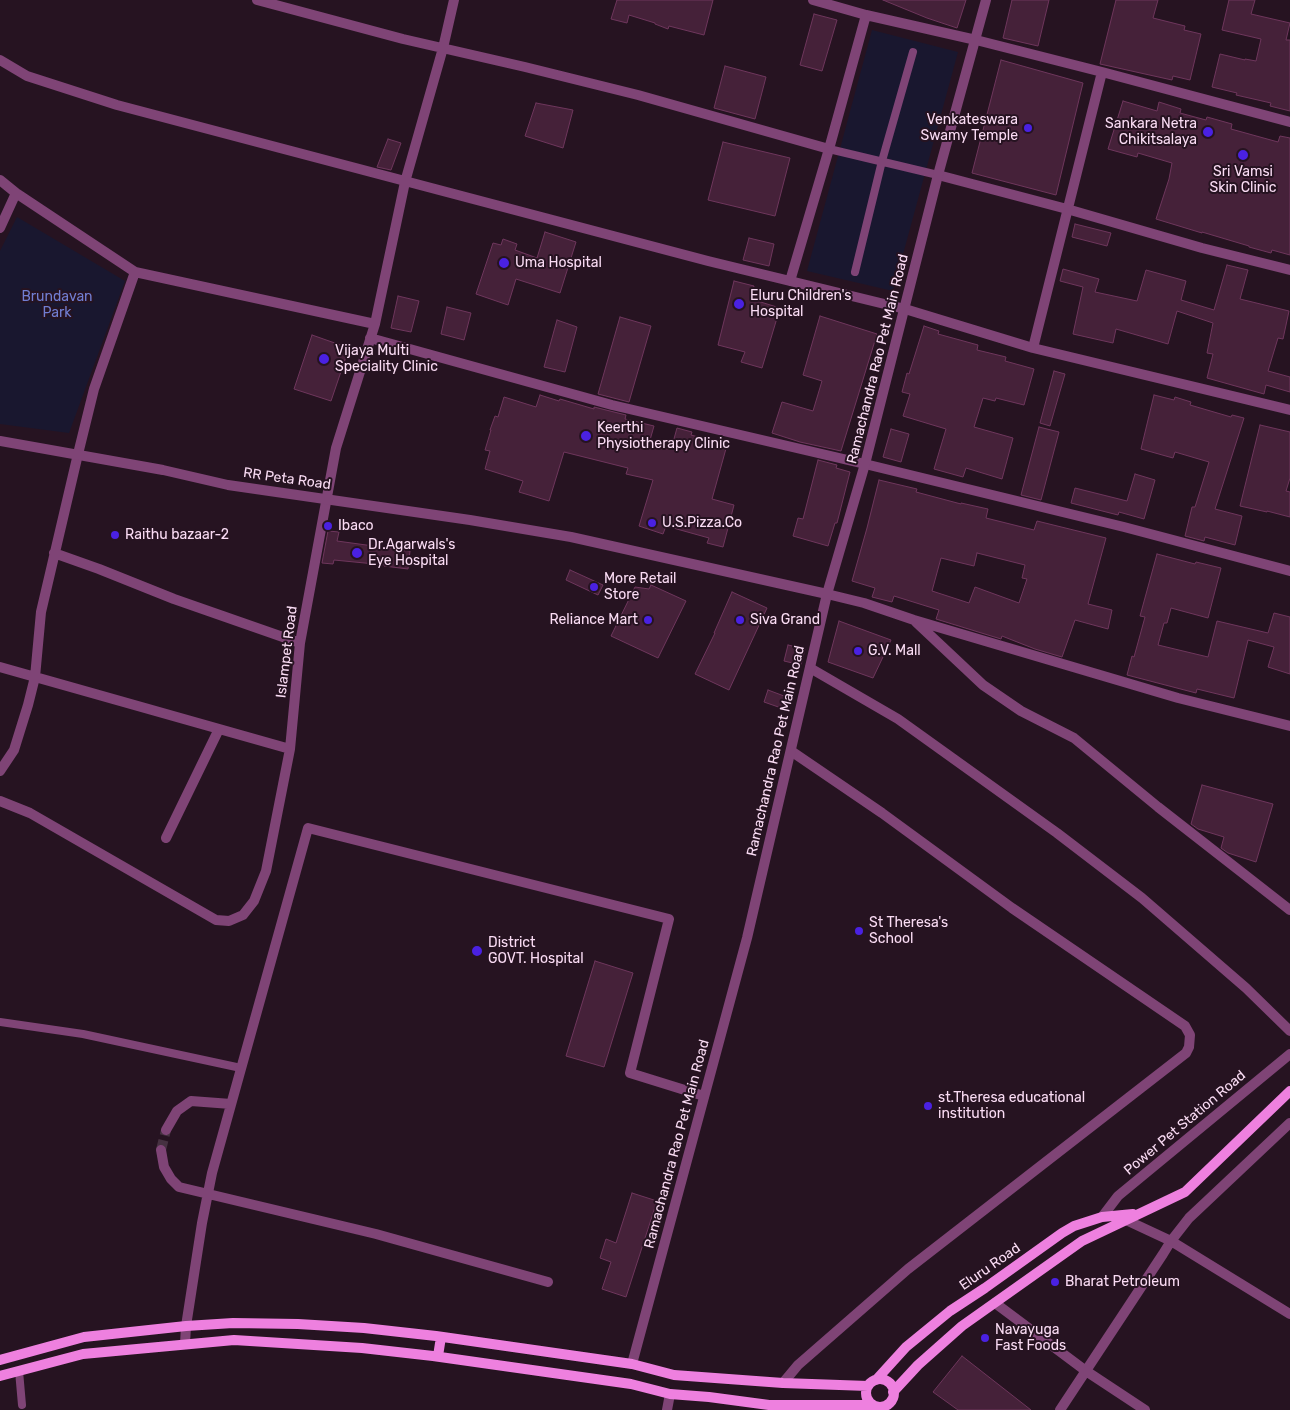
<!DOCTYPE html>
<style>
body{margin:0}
canvas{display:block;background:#261321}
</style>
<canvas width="1290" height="1410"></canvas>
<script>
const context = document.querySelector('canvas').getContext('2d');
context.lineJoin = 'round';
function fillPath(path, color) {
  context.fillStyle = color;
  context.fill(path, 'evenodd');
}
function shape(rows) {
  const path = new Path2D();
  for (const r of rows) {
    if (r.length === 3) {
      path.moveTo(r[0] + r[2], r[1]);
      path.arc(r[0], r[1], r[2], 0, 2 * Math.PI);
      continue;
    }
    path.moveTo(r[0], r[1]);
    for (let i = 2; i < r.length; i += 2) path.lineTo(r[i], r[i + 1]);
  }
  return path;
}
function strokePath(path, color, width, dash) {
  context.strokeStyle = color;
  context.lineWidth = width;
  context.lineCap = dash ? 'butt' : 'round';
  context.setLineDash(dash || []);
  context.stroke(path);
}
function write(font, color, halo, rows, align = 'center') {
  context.font = font + ' Rubik,sans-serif';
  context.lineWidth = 4;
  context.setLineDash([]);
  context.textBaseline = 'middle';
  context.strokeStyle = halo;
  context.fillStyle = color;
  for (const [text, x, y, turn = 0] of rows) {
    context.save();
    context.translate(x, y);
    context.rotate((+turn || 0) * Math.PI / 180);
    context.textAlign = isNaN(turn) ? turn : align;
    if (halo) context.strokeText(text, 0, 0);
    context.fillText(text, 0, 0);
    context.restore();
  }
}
fillPath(shape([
 [872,30,958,52,893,291,807,271],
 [17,217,125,281,69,433,0,424,0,251]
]), '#19172f');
const building = shape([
 [617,0,713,0,704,35,669,26,668,29,655,24,655,23,629,15,627,23,611,19,617,0],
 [883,0,966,0,957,28,927,18,883,0],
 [1012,0,1049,0,1038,46,1003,38,1012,0],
 [1116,0,1158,0,1153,18,1185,26,1184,30,1201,34,1190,80,1173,76,1172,80,1100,64,1116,0],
 [1229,0,1255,0,1251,14,1290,23,1286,40,1290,40,1290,111,1270,106,1271,103,1236,95,1237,93,1212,87,1220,54,1245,60,1245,59,1256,61,1261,39,1222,30,1229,0],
 [814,14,837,20,822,71,800,65,814,14],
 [1001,60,1083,83,1056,195,972,173,1001,60],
 [725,66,766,77,755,119,714,108,725,66],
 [1123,101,1157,111,1159,102,1181,109,1180,113,1206,120,1207,117,1232,124,1231,129,1278,142,1280,136,1290,138,1290,255,1272,250,1271,253,1249,247,1249,246,1202,232,1202,233,1156,219,1169,179,1172,163,1138,153,1137,157,1108,149,1123,101],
 [536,103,573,110,563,148,525,136,536,103],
 [388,139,401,143,391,170,377,167,388,139],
 [723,142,790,158,775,216,708,200,723,142],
 [1075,224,1111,233,1107,246,1072,237,1075,224],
 [545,232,576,242,560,293,516,279,508,305,476,294,493,243,501,245,503,239,517,244,515,250,537,258,545,232],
 [749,238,774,244,769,266,743,260,749,238],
 [1227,265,1248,270,1240,299,1289,311,1283,339,1278,338,1268,371,1290,377,1290,392,1266,385,1264,394,1207,378,1213,354,1207,353,1213,323,1177,311,1168,344,1116,329,1113,343,1073,334,1083,287,1060,281,1063,269,1099,279,1095,292,1137,301,1146,270,1186,281,1181,300,1214,310,1227,265],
 [734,281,754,286,751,299,780,308,762,368,741,362,745,352,718,345,734,281],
 [398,296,419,301,411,332,391,328,398,296],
 [447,307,471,313,464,340,441,334,447,307],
 [820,316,877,334,841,451,800,442,772,433,782,402,813,411,822,381,803,375,820,316],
 [620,317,651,326,629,402,598,394,620,317],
 [557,320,577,327,565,372,544,367,557,320],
 [924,326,939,331,938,334,978,345,977,350,1006,357,1005,361,1034,369,1024,405,996,398,995,401,983,398,974,427,1013,438,1002,479,966,468,963,477,934,469,946,429,903,416,910,394,902,392,907,373,909,374,924,326],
 [312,335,349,348,331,401,294,389,312,335],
 [1054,371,1065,374,1050,426,1040,423,1054,371],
 [540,395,559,401,560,399,594,409,594,407,626,415,625,419,654,426,650,440,672,446,677,428,692,432,691,435,727,445,712,499,734,505,723,547,707,543,709,538,666,526,663,534,639,526,653,480,626,474,628,468,564,452,549,501,519,492,523,481,485,469,490,451,485,450,491,430,490,430,495,416,498,417,504,397,536,407,540,395],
 [1154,395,1174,400,1175,397,1191,402,1190,405,1231,417,1232,415,1244,418,1215,509,1242,516,1235,545,1205,537,1204,541,1185,536,1192,507,1195,507,1209,462,1175,452,1173,458,1141,449,1154,395],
 [1260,425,1290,432,1290,478,1286,491,1290,492,1290,517,1267,511,1267,512,1240,506,1260,425],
 [1039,427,1059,432,1041,500,1021,495,1039,427],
 [891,429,909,434,901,462,883,457,891,429],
 [818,460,837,465,836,468,850,472,837,523,835,523,828,546,793,536,798,518,803,519,818,460],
 [1135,474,1155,480,1144,519,1119,512,1118,515,1071,503,1075,488,1127,501,1135,474],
 [879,480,917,489,916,492,961,504,961,503,988,509,986,518,1034,530,1037,521,1106,538,1088,604,1112,610,1108,629,1075,620,1062,657,1035,649,1002,636,1001,639,936,619,939,610,894,596,892,602,872,597,875,588,852,581,867,528,879,480],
 [977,553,1025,565,1022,578,1027,579,1019,603,975,587,969,603,932,591,941,558,974,566,977,553],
 [328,531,339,532,337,541,410,551,408,569,384,566,385,565,334,560,333,564,322,563,328,531],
 [1157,554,1195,564,1196,562,1221,568,1208,618,1171,608,1167,623,1164,623,1158,645,1208,657,1217,621,1268,633,1274,613,1290,617,1290,674,1268,667,1274,647,1248,640,1234,698,1197,689,1196,693,1127,675,1132,656,1134,657,1145,617,1140,616,1157,554],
 [570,570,603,585,598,595,566,580,570,570],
 [651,585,686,601,658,658,611,636,635,587,649,589,651,585],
 [732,592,767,608,729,690,695,674,715,633,714,633,732,592],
 [839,621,891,640,873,678,828,662,839,621],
 [788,645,805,649,801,665,784,661,788,645],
 [768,690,792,699,787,710,764,702,768,690],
 [1202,785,1273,804,1256,862,1228,853,1221,848,1224,837,1198,829,1191,824,1202,785],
 [595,961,633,973,604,1067,566,1056,595,961],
 [632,1193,657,1201,626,1297,602,1289,611,1262,600,1258,606,1239,616,1243,632,1193],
 [962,1356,1031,1410,958,1410,933,1392,962,1356]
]);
fillPath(building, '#452139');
strokePath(building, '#6e365c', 1);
strokePath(shape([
 [161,1150,166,1130]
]), '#463141', 10, [10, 5]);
strokePath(shape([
 [829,149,938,175],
 [855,272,882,161,913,52],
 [0,1022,83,1034,241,1068],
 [19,1371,22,1405]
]), '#7f4476', 8);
strokePath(shape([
 [257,0,403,39,525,67,638,95,829,149],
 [813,0,866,15,976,40,1102,72],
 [0,60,27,76,117,105,708,261,905,309,1033,348,1290,410],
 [938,175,1067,209,1202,248,1290,270],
 [0,180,16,193,135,272,375,324],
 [0,228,16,193],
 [790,281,829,149,866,15],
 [370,338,612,405,865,464,1124,527,1290,571],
 [1033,348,1102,72,1290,122],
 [54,553,99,569,174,599,300,643],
 [827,594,864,603,914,620,1178,698,1290,726],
 [916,622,983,685,1021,711,1074,738,1158,807,1290,910],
 [0,667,290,749],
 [810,668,898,719,1057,833,1142,898,1246,988,1290,1031],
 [0,771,14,750,28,705,35,677,41,612,78,454,94,389,135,272],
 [0,801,30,813,216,920,229,921,243,915,254,901,266,871,290,749,300,643,336,448,375,324,405,182,443,48,454,0],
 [166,838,219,729],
 [166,1130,177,1111,191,1101,231,1104],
 [161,1150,164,1167,171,1179,179,1187,376,1234,548,1282],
 [1126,1220,1171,1241,1290,1314],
 [995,1303,1086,1371,1145,1410],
 [185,1344,186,1326,202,1223,212,1173,308,828,669,919,630,1073,704,1096],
 [783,1383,798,1365,908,1269,1186,1053,1189,1047,1190,1035,1185,1026,1012,908,882,813,791,751],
 [667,1410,670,1394],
 [1060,1410,1163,1254,1171,1241,1189,1218,1290,1123]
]), '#7f4476', 10);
strokePath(shape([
 [0,441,163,470,228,485,470,520,571,537,827,594],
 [1102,1217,1118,1196,1290,1054],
 [632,1364,747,938,827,594,865,464,938,175,986,0]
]), '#7f4476', 10);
strokePath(shape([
 [438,1356,441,1337],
 [0,1360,84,1337,186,1326,233,1323,298,1324,364,1328,436,1336,632,1364,674,1375,783,1383,868,1386],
 [0,1376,83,1354,234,1340,362,1348,433,1356,631,1384,670,1394,709,1397,769,1405,872,1405],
 [880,1393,14],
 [876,1380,906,1347,950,1311,985,1288,1062,1233,1074,1226,1102,1217,1133,1214],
 [893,1392,918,1365,962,1326,1082,1241,1185,1192,1290,1091]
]), '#ee80df', 10);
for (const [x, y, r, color] of [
 [1028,128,5,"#4a21e2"],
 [1208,132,6,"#4a21e2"],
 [1243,155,6,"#4a21e2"],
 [504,263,6,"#4a21e2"],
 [739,304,6,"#4a21e2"],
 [324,359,6,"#4a21e2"],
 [586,436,6,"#4a21e2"],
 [652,523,5,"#4a21e2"],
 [328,526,5,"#4a21e2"],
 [115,535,5,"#4a21e2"],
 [357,553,6,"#4a21e2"],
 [594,587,5,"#4a21e2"],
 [648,620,5,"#4a21e2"],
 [740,620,5,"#4a21e2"],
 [858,651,5,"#4a21e2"],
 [859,931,5,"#4a21e2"],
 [477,951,6,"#4a21e2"],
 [928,1106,5,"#4a21e2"],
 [1055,1282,5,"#4a21e2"],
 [985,1338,5,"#4a21e2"]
]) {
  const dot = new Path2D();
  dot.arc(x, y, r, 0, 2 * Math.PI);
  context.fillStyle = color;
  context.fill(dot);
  strokePath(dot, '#261321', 2);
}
write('14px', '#fadcf4', '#261321', [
 ["Venkateswara",1018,120,"right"],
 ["Swamy Temple",1018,136,"right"],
 ["Sankara Netra",1197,124,"right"],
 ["Chikitsalaya",1197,140,"right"],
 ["Sri Vamsi",1243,172,"center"],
 ["Skin Clinic",1243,188,"center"],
 ["Uma Hospital",515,263],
 ["Eluru Children's",750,296],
 ["Hospital",750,312],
 ["Vijaya Multi",335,351],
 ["Speciality Clinic",335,367],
 ["Keerthi",597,428],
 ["Physiotherapy Clinic",597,444],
 ["U.S.Pizza.Co",662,523],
 ["Ibaco",338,526],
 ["Raithu bazaar-2",125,535],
 ["Dr.Agarwals's",368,545],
 ["Eye Hospital",368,561],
 ["More Retail",604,579],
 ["Store",604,595],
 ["Reliance Mart",638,620,"right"],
 ["Siva Grand",750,620],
 ["G.V. Mall",868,651],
 ["St Theresa's",869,923],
 ["School",869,939],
 ["District",488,943],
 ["GOVT. Hospital",488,959],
 ["st.Theresa educational",938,1098],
 ["institution",938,1114],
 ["Bharat Petroleum",1065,1282],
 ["Navayuga",995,1330],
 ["Fast Foods",995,1346]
], 'left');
write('14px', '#717ed2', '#261321', [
 ["Brundavan",57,297],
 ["Park",57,313]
]);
write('14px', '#fadcf4', '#261321', [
 ["Ramachandra Rao Pet Main Road",878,359,-76],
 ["RR Peta Road",287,479,8],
 ["Islampet Road",287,652,-83],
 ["Ramachandra Rao Pet Main Road",776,751,-77],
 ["Power Pet Station Road",1185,1123,-40],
 ["Ramachandra Rao Pet Main Road",677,1144,-75],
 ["Eluru Road",990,1267,-35]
]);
</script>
